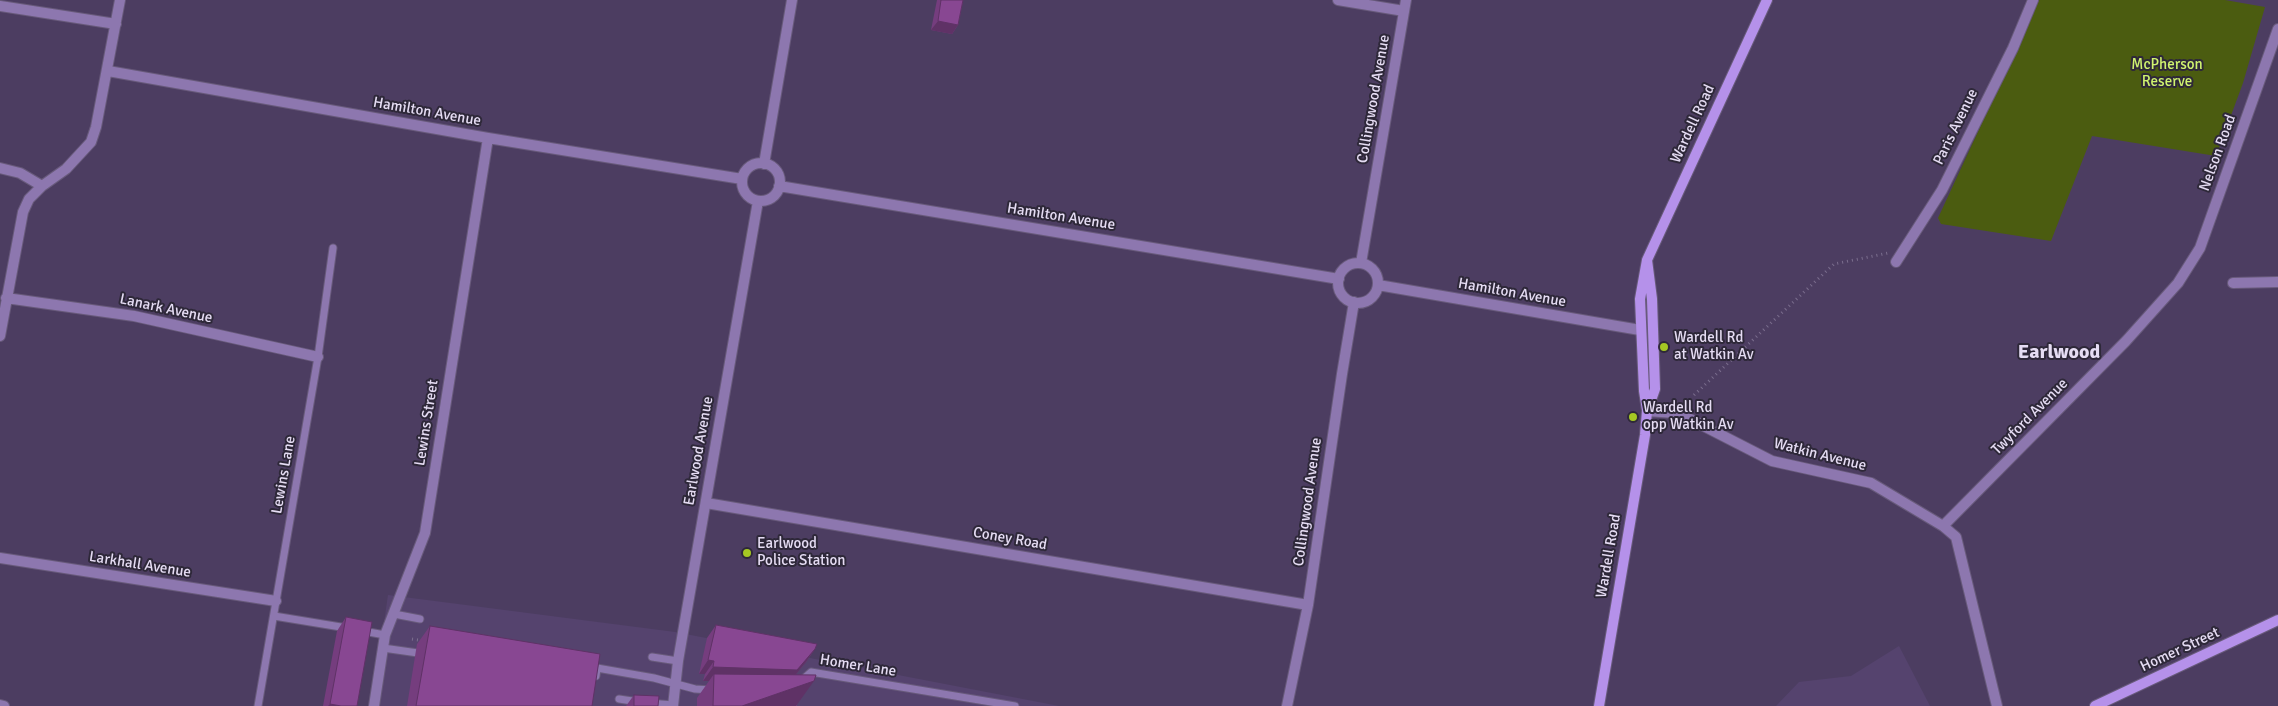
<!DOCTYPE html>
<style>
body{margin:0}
canvas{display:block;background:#4c3d61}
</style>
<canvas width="2278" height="706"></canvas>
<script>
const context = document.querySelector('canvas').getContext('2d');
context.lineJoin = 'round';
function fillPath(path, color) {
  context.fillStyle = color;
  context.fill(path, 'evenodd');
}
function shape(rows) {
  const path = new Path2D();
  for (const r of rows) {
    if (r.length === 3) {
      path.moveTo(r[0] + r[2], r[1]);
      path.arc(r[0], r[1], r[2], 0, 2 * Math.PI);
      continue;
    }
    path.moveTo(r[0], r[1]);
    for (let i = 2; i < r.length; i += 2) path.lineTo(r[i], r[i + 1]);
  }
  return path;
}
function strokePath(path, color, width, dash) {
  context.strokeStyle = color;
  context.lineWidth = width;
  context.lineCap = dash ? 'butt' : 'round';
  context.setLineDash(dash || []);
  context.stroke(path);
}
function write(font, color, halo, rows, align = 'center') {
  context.font = font + ' Signika,sans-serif';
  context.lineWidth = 4;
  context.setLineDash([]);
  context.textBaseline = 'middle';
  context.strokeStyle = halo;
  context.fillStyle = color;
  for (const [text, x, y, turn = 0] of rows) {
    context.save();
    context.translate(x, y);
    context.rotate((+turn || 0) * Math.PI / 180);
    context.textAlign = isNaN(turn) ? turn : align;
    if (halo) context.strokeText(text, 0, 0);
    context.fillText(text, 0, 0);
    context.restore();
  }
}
fillPath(shape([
 [388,595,675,632,1059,706,372,706],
 [1899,646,1930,706,1776,706,1799,682,1851,676]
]), '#55436e');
fillPath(shape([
 [2039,0,2225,0,2265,7,2243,83,2216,156,2092,136,2051,241,1941,224,1938,218]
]), '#4b5c10');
const lane = shape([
 [394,614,420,619],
 [274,616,347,628],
 [363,631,385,635],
 [383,648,425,654],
 [652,657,678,661],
 [596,676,597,668,654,678,695,689,711,690],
 [802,680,811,672,1015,706],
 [619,699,639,702],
 [649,703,673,705],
 [258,706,318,357,333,248]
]);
const street = shape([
 [1338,0,1404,11],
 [0,6,116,24],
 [108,71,488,138,742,179],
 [761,182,19],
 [764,164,792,0],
 [0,168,20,173,42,186],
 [779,186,1339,279],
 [1896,262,1942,190,2013,48,2033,0],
 [1361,263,1406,0],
 [1358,283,20],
 [2233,283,2278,282],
 [1378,285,1640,330],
 [6,298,134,316,318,357],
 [0,336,23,212,29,199,42,186,66,169,91,142,96,127,120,0],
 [1647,411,1675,413,1688,418,1772,461,1871,483,1943,526,1956,537,1997,706],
 [706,503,1308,605],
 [1943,526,2126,341,2178,283,2200,248,2278,29],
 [0,558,276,601],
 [0,705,4,706],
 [374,706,385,635,425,533,488,138],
 [673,706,678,661,758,201],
 [1287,706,1308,605,1342,374,1354,302]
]);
const secondary = shape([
 [1647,410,1644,391,1640,299,1647,260,1767,0],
 [1599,706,1645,435,1647,411,1655,389,1652,299,1647,260],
 [2095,706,2278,620]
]);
strokePath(lane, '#685a7b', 9);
strokePath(street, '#685a7b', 12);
strokePath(secondary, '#685a7b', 12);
strokePath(shape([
 [1694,395,1834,264,1888,253],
 [412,639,424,641]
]), '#7b6e8e', 3, [1, 4]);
strokePath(lane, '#8d77af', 7);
strokePath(street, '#8d77af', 10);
strokePath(secondary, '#b591ea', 10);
fillPath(shape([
 [937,0,963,0,958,25,952,34,931,30],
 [346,617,357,706,323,706,337,631],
 [716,625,815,649,806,662,796,674,797,706,697,706,697,698,709,681,703,681,705,674,699,674,707,638],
 [430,626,592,706,407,706,417,644],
 [634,695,658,706,626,706]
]), '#753d7e');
fillPath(shape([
 [938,21,958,25,952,34,931,30],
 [815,649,806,662,788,684,714,674,709,681,703,681,713,667],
 [708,660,714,661,705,674,699,674],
 [814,681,796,706,742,706],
 [330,704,341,706,328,706]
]), '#5f3266');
const building = shape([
 [941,0,963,0,958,25,938,21,941,0],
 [346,617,372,622,357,706,341,706,330,704,346,617],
 [716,625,817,644,815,649,797,670,713,667,714,661,708,660,716,625],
 [430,626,600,654,592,706,416,706,430,626],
 [714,674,816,675,814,681,742,706,713,706,714,674],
 [634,695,659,696,658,706,634,706,634,695]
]);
fillPath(building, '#884792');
strokePath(building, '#5f3266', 1);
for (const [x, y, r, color] of [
 [1664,347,5,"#a5c823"],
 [1633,417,5,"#a5c823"],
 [747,553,5,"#a5c823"]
]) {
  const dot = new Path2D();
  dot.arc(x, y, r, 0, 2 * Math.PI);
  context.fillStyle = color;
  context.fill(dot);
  strokePath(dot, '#2e2839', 2);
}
write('15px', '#d0f36f', '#2e2839', [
 ["McPherson",2167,65],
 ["Reserve",2167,82]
]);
write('15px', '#e5dcf3', '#2e2839', [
 ["Collingwood Avenue",1374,99,-80],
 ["Hamilton Avenue",427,112,10],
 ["Wardell Road",1693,124,-65],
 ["Paris Avenue",1956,127,-64],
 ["Nelson Road",2218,153,-70],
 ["Hamilton Avenue",1061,217,9],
 ["Hamilton Avenue",1512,293,10],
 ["Lanark Avenue",166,309,12],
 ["Twyford Avenue",2030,417,-45],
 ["Lewins Street",427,423,-81],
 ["Earlwood Avenue",699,451,-80],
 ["Watkin Avenue",1820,455,14],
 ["Lewins Lane",284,475,-80],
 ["Collingwood Avenue",1308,502,-82],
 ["Coney Road",1010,539,10],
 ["Wardell Road",1609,556,-80],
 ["Larkhall Avenue",140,565,9],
 ["Homer Street",2180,650,-25],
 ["Homer Lane",858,666,9]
]);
write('15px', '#e5dcf3', '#2e2839', [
 ["Wardell Rd",1674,338],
 ["at Watkin Av",1674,355],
 ["Wardell Rd",1643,408],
 ["opp Watkin Av",1643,425],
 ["Earlwood",757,544],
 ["Police Station",757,561]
], 'left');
write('bold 20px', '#e5dcf3', '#2e2839', [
 ["Earlwood",2059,353]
]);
</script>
